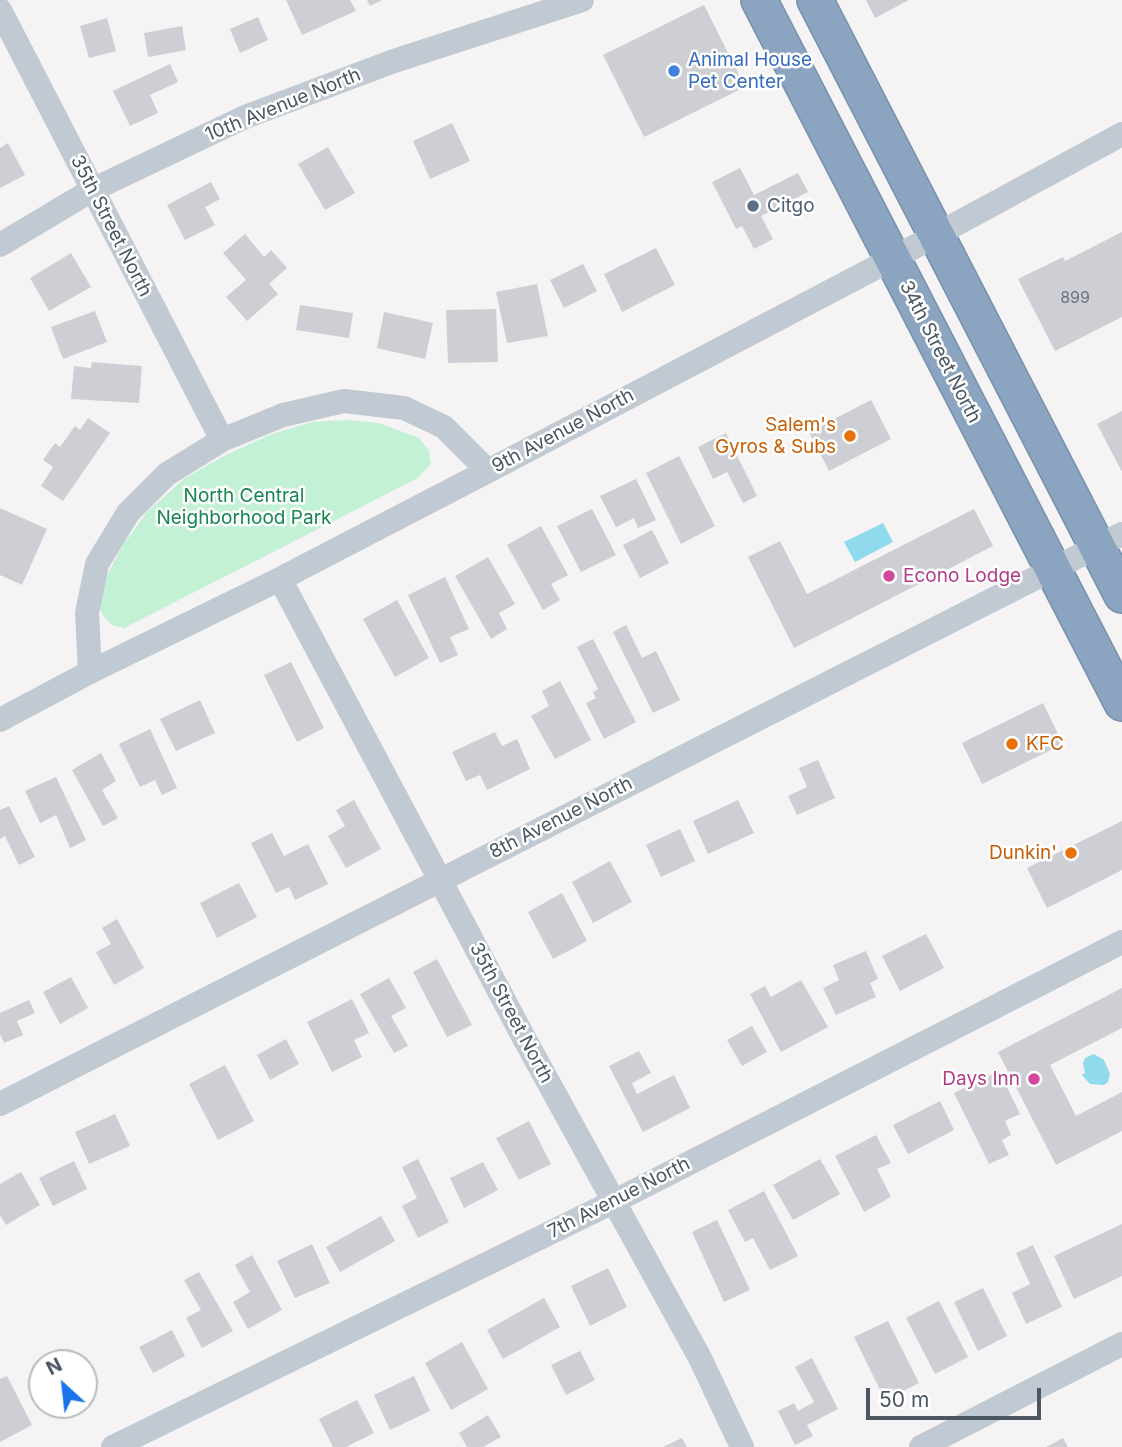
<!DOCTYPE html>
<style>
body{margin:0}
#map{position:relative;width:1122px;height:1447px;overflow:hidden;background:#f5f3f3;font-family:Inter,sans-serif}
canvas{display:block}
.north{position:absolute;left:28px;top:1349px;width:70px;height:70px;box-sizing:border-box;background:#fff;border:2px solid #b7bbc0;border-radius:50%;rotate:333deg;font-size:19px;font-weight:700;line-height:28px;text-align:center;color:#4a5661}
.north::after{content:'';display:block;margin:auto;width:24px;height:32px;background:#1a73e8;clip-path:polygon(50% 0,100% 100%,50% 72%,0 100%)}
.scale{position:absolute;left:866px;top:1388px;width:175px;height:32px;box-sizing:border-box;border:4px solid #4a5661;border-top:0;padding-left:9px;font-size:21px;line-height:24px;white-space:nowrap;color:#4a5661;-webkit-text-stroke:5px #fff;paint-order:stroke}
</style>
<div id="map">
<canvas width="1122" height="1447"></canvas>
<div class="north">N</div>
<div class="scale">50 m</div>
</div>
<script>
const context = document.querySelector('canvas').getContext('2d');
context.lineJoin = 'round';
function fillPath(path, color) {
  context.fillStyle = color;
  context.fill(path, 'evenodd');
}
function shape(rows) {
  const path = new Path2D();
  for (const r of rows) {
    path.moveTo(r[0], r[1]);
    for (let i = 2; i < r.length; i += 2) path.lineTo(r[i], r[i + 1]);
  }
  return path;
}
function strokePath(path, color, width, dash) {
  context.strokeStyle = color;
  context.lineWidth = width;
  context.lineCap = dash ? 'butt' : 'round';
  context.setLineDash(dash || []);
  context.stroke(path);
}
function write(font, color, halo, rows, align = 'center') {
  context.font = font + ' Inter,sans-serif';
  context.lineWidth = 5;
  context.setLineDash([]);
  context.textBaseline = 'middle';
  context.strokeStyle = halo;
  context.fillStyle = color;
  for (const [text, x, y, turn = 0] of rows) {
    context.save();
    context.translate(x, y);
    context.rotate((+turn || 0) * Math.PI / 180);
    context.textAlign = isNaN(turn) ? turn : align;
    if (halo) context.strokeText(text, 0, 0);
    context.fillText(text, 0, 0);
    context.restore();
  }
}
fillPath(shape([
 [347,420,379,423,419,438,429,451,431,464,418,478,124,628,112,625,104,617,99,606,105,579,123,545,147,512,185,478,224,456,272,434,312,422]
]), '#c3f1d5');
fillPath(shape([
 [883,523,893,542,855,562,844,542],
 [1094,1054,1104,1060,1110,1074,1108,1082,1104,1085,1090,1084,1082,1075,1085,1073,1083,1063,1085,1058]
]), '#90daee');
fillPath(shape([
 [286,0,350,0,356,11,302,35],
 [367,0,382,0,370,6],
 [866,0,909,0,875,18],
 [704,5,745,87,644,137,603,55],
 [258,17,268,40,240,53,230,29],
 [107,18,116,51,89,58,80,26],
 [182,26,186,50,148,57,144,33],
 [170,64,178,82,150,95,158,113,130,126,113,91],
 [452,123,470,161,430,179,413,141],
 [8,143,25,175,0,188,0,148],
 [328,147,355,193,325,210,298,164],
 [740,168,754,195,798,173,808,192,761,216,773,239,754,249,742,226,736,229,712,182],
 [211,182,220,199,205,207,215,225,185,240,167,205],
 [1122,232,1122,317,1055,351,1018,279,1063,257,1065,261],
 [245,234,264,257,271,250,287,268,269,284,278,294,247,321,226,297,246,280,223,253],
 [656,248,675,285,622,312,604,274],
 [71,253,91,287,49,311,30,278],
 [583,264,597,291,564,308,550,280],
 [537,284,548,336,507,343,496,292],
 [300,305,353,313,349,338,296,330],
 [496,309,498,362,448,363,446,310],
 [95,311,107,342,63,359,51,327],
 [384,312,433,323,425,359,377,348],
 [92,362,142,366,139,403,71,399,74,366,91,368],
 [871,400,891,439,829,471,809,432],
 [1122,411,1122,472,1097,424],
 [88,418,110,433,63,501,41,486,53,467,43,460,55,443,60,447,75,426,80,430],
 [726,433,757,496,743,503,727,472,713,479,698,447],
 [679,456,715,526,681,544,646,473],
 [636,479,656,520,638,528,634,518,616,527,600,496],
 [0,508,47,529,22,585,0,575],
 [592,509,616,555,581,572,557,526],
 [974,509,993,546,794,648,748,557,780,541,807,594],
 [541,526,568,575,551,584,560,600,543,610,507,545],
 [652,530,669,563,640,578,623,545],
 [488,557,515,604,499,613,507,629,491,639,455,576],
 [445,577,469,629,450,637,458,655,440,663,408,595],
 [397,600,429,658,395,677,363,619],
 [626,625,642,658,656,651,680,700,653,713,613,632],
 [593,639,636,722,604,739,586,703,596,698,593,692,598,689,577,647],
 [291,662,324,728,297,742,264,675],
 [560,681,591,740,555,759,531,716,549,706,542,691],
 [200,700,215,733,176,751,160,719],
 [1043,703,1063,744,982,784,962,743],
 [150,729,177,788,162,795,155,780,140,787,119,744],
 [495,732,502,746,517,739,530,769,487,790,480,775,466,781,452,752],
 [101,753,116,781,102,790,118,818,103,826,72,770],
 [818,760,835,798,797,815,788,796,807,787,799,768],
 [56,777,86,840,70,848,56,815,40,823,25,791],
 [354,800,381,849,346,868,328,836,345,826,336,810],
 [738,800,754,833,708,854,693,821],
 [9,806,35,857,19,865,5,836,0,839,0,810],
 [1122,821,1122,870,1047,908,1027,868],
 [680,829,695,861,661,877,646,845],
 [272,833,284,856,308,844,328,884,295,900,289,887,276,893,251,843],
 [610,861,632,902,593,923,572,882],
 [239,883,257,917,217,938,200,903],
 [562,893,587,941,553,959,528,912],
 [117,919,144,968,114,985,96,952,111,944,102,928],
 [926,934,944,968,900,991,882,956],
 [866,951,878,979,870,983,876,997,836,1015,823,988,839,980,833,965],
 [437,959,472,1025,447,1037,413,972],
 [71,977,88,1008,60,1024,43,992],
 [389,978,406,1008,391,1016,408,1046,394,1053,360,994],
 [801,980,828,1027,781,1052,750,994,765,986,771,997],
 [1122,988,1122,1028,1050,1065,1076,1116,1122,1092,1122,1131,1056,1165,998,1052],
 [352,999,369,1033,354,1040,362,1057,332,1072,307,1022],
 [29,1000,35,1013,17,1021,23,1035,4,1043,0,1034,0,1013],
 [752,1026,767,1052,742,1066,727,1040],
 [286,1039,299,1064,270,1080,257,1055],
 [639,1051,651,1073,632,1083,637,1094,674,1075,690,1108,643,1132,609,1066],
 [225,1065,254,1121,218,1140,189,1084],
 [999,1071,1020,1114,1005,1121,1011,1135,1002,1140,1009,1155,989,1164,954,1093],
 [940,1101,954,1130,908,1154,893,1125],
 [115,1114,130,1146,89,1164,75,1132],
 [529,1121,551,1164,519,1180,496,1138],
 [876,1135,891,1163,877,1169,891,1197,864,1212,835,1156],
 [418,1159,449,1222,418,1238,402,1206,417,1198,402,1167],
 [820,1159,840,1194,793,1220,773,1185],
 [74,1161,87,1189,53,1206,39,1178],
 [483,1162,498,1190,464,1208,450,1178],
 [21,1172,40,1205,6,1225,0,1215,0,1184],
 [764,1191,798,1256,770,1270,753,1238,745,1242,728,1210],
 [381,1216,395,1241,340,1272,326,1247],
 [717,1220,750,1290,724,1302,692,1232],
 [1122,1224,1122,1276,1074,1299,1054,1256],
 [312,1244,330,1283,295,1298,277,1261],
 [1033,1245,1062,1307,1026,1324,1012,1293,1030,1284,1016,1253],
 [252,1255,282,1310,248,1329,233,1302,250,1292,235,1265],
 [608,1268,627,1307,590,1326,571,1286],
 [199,1272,233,1331,202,1348,186,1318,201,1310,184,1280],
 [983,1288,1007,1336,978,1351,954,1302],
 [544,1298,560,1327,503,1359,487,1330],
 [939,1301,968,1357,935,1374,906,1318],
 [888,1321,919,1383,885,1400,854,1337],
 [172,1330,185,1356,153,1373,139,1347],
 [462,1342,488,1389,451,1410,425,1363],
 [580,1351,595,1380,566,1395,551,1365],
 [812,1358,838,1409,807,1425,813,1436,795,1445,778,1411,794,1403,798,1411,814,1402,795,1367],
 [7,1376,32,1425,0,1442,0,1379],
 [414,1376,430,1411,390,1430,374,1395],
 [357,1400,374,1433,346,1447,333,1447,319,1419],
 [488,1415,501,1437,483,1447,467,1447,459,1433],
 [682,1438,687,1447,663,1447],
 [1063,1438,1068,1447,1046,1447]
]), '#cdcfd5');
const highway = shape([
 [759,0,1122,703],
 [815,0,1122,595]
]);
strokePath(highway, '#7690ad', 38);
strokePath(shape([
 [0,10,222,440,167,474,128,513,97,564,87,613,90,672],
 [0,245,92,190,245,117,394,61,582,0],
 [222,440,283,415,344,401,404,408,444,427,488,471],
 [280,579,524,1038,700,1358,742,1447],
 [0,720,90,672,280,579,488,471,892,259,1122,134],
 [0,1104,1122,534],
 [113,1447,615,1201,1122,942],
 [921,1447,1122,1344]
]), '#c1cad2', 24);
strokePath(highway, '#8ba5c1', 35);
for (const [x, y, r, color] of [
 [674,71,7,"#3f7fe0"],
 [753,206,7,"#5c6f8a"],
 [850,436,7,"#e8710a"],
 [889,576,7,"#d1479c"],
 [1012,744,7,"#e8710a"],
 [1071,853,7,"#e8710a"],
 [1034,1079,7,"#d1479c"]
]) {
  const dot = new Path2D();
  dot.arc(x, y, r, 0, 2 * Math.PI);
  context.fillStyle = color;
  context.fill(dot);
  strokePath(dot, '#fff', 2.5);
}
write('16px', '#6b747e', null, [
 ["899",1075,298]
]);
write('19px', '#366cbe', '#fff', [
 ["Animal House",688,60],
 ["Pet Center",688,82]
], 'left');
write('19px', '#4a5661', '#fff', [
 ["10th Avenue North",283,105,-22],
 ["35th Street North",111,226,63],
 ["34th Street North",940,352,63],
 ["9th Avenue North",563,431,-28],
 ["8th Avenue North",561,818,-27],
 ["35th Street North",511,1013,62],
 ["7th Avenue North",619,1198,-27]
]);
write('19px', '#4e5e75', '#fff', [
 ["Citgo",767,206]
], 'left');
write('19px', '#c56008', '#fff', [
 ["Salem's",836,425],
 ["Gyros & Subs",836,447],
 ["KFC",1026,744,"left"],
 ["Dunkin'",1057,853]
], 'right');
write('19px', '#17864f', '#fff', [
 ["North Central",244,496],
 ["Neighborhood Park",244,518]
]);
write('19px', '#b23c85', '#fff', [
 ["Econo Lodge",903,576],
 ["Days Inn",1020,1079,"right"]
], 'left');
</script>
